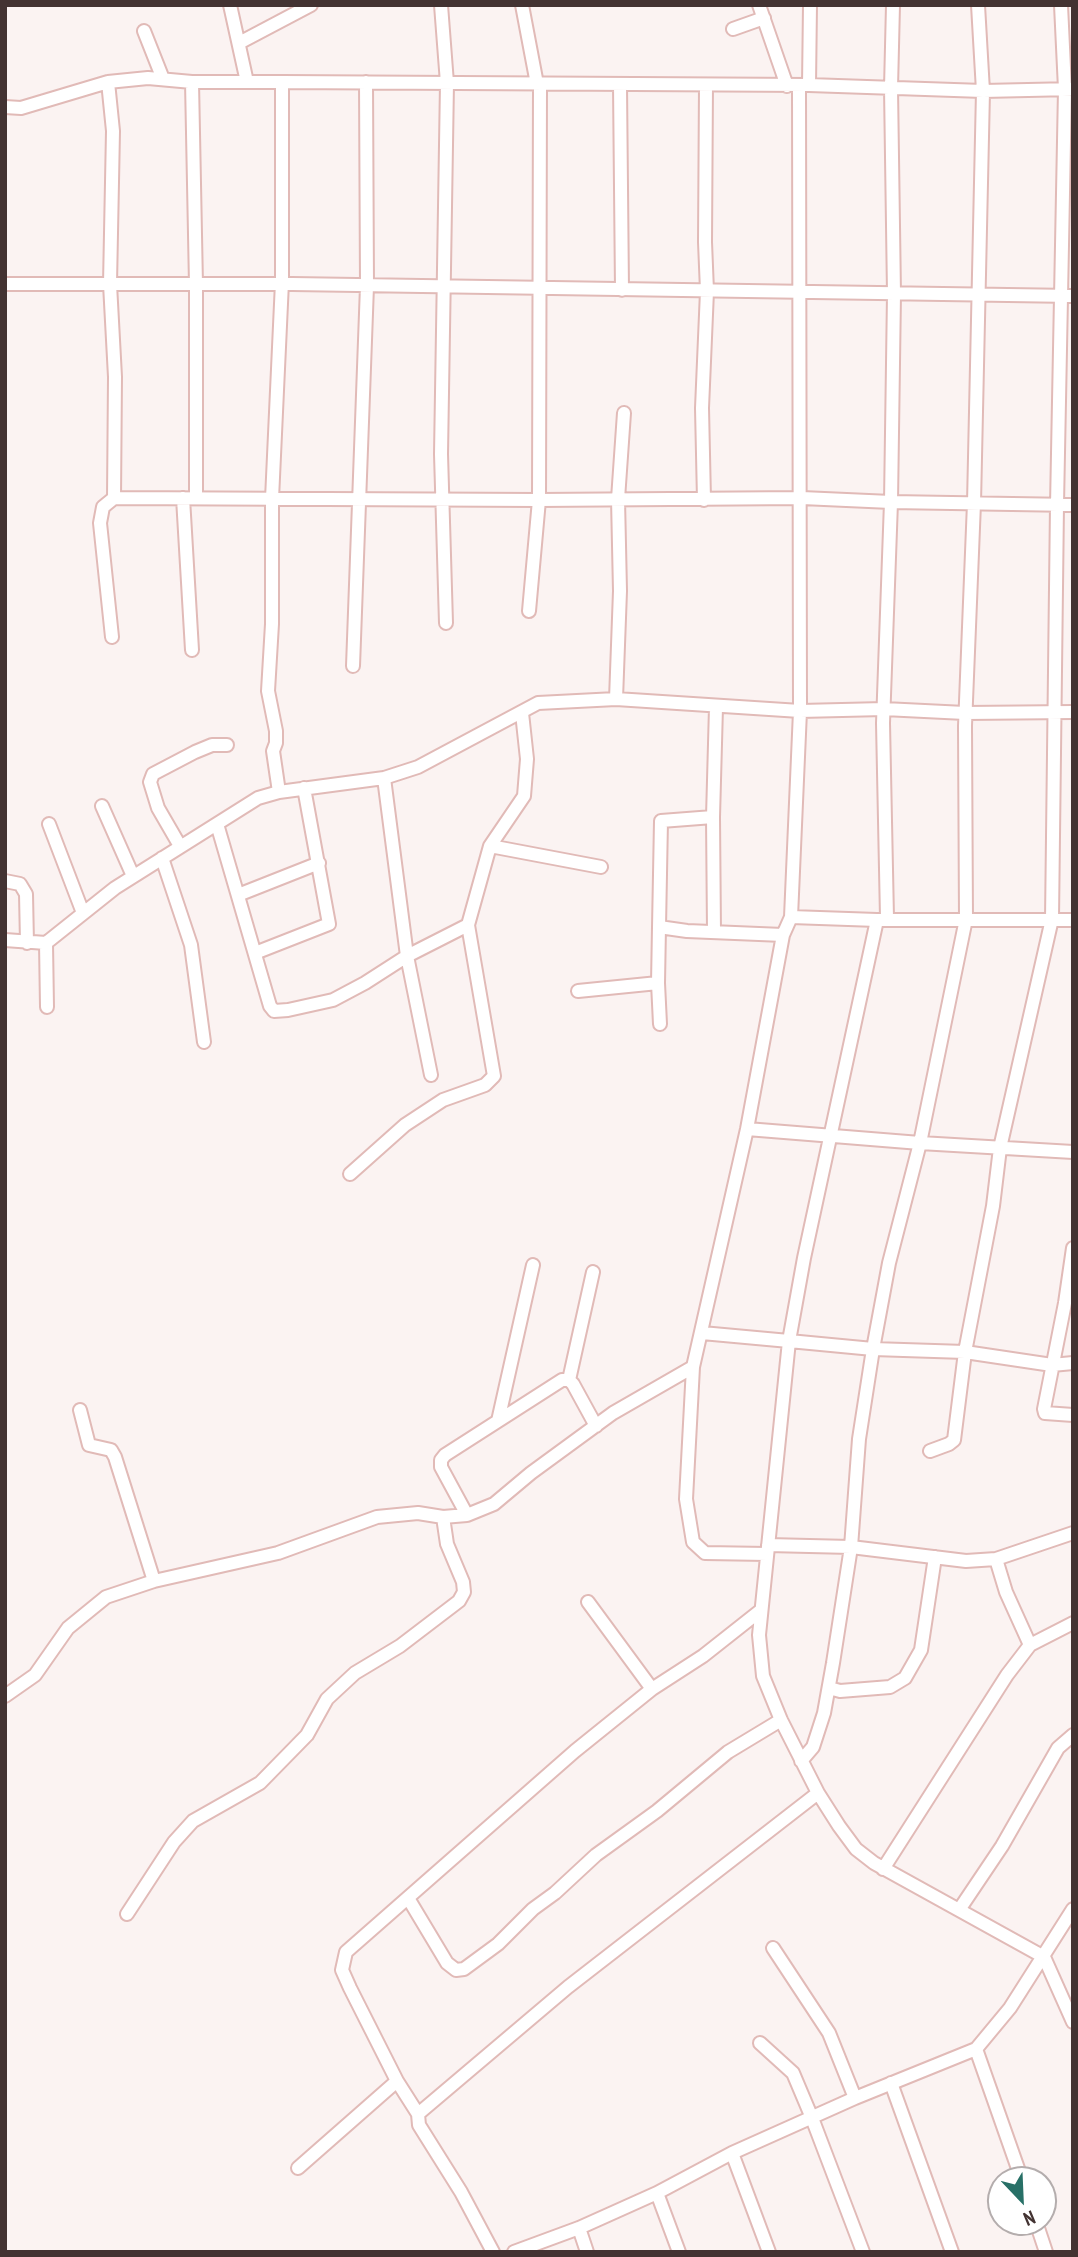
<!DOCTYPE html>
<style>
body{margin:0}
#map{position:relative;width:1078px;height:2257px;overflow:hidden;background:#fbf3f2;font-family:"PT Sans Narrow",sans-serif}
canvas{display:block}
.frame{position:absolute;inset:0;border:7px solid #433332;pointer-events:none}
.north{position:absolute;left:987px;top:2166px;width:70px;height:70px;box-sizing:border-box;background:#fff;border:2px solid #b4adad;border-radius:50%;rotate:157deg;font-size:19px;font-weight:700;line-height:28px;text-align:center;color:#433332}
.north::after{content:'';display:block;margin:auto;width:24px;height:32px;background:#287067;clip-path:polygon(50% 0,100% 100%,50% 72%,0 100%)}
</style>
<div id="map">
<canvas width="1078" height="2257"></canvas>
<div class="frame"></div>
<div class="north">N</div>
</div>
<script>
const context = document.querySelector('canvas').getContext('2d');
context.lineJoin = 'round';
function shape(rows) {
  const path = new Path2D();
  for (const r of rows) {
    path.moveTo(r[0], r[1]);
    for (let i = 2; i < r.length; i += 2) path.lineTo(r[i], r[i + 1]);
  }
  return path;
}
function strokePath(path, color, width, dash) {
  context.strokeStyle = color;
  context.lineWidth = width;
  context.lineCap = dash ? 'butt' : 'round';
  context.setLineDash(dash || []);
  context.stroke(path);
}
const minor = shape([
 [230,5,247,82],
 [441,5,447,83,441,454,446,623],
 [522,5,537,84],
 [759,5,787,86],
 [978,5,983,91,974,503,965,726,966,919,920,1143,889,1263,873,1349,789,1341,759,1635,763,1676,781,1720,818,1793,839,1826,856,1849,874,1863,959,1910,1002,1846,1058,1748,1073,1735],
 [733,29,764,18],
 [144,31,163,79],
 [239,43,311,5],
 [108,82,113,131,110,284,115,377,114,498],
 [192,82,196,285,196,498],
 [620,85,622,290],
 [809,85,810,5],
 [5,107,21,108,108,82,148,78,192,82,282,82],
 [5,284,292,284,1073,296],
 [183,498,192,650],
 [704,500,702,408,707,291,705,242,706,85],
 [529,611,539,500,540,84],
 [112,637,100,523,103,507,114,498,539,500,802,498,891,502,1073,505],
 [353,666,367,286,366,82],
 [616,699,800,711,884,709,965,713,1073,712],
 [384,778,407,956,431,1075],
 [279,792,273,751,276,743,276,731,268,691,272,624,272,499,282,282,282,82,809,85,983,91,1073,89],
 [102,806,133,876],
 [49,824,83,913],
 [217,824,270,1006,274,1011,288,1010,333,1000,365,983,407,956,468,925],
 [180,846,158,808,150,782,153,774,195,752,212,745,227,745],
 [490,846,601,867],
 [162,858,191,945,204,1042],
 [5,881,20,884,26,894,27,943],
 [238,895,319,863],
 [791,917,877,920,1073,920],
 [887,918,883,723,891,502,894,294,891,88,893,5],
 [659,927,661,821,713,817],
 [714,932,713,817,716,707],
 [5,940,46,943,115,888,258,798,279,792,384,778,418,767,538,703,616,699,620,591,618,499,624,413],
 [46,943,47,1007],
 [255,953,329,924,304,788],
 [578,991,658,983],
 [660,1024,658,983,659,927,687,931,783,935],
 [747,1129,920,1143,1073,1152],
 [350,1174,405,1125,443,1100,485,1085,494,1076,468,925,490,846,524,796,527,759,522,713],
 [1073,1248,1065,1303,1044,1409,1045,1413,1073,1415],
 [702,1333,789,1341,804,1258,877,920],
 [693,1367,686,1499,693,1542,705,1553,767,1554],
 [569,1380,593,1272],
 [80,1410,89,1445,111,1450,115,1457,154,1581],
 [498,1421,533,1265],
 [930,1451,949,1444,954,1440,965,1352,993,1206,1000,1148,1052,919,1057,505,1065,89,1061,5],
 [467,1515,441,1467,441,1460,445,1455,562,1380,569,1380,573,1384,596,1426],
 [768,1545,851,1547,966,1561,996,1559,1073,1533],
 [996,1559,1006,1592,1030,1645],
 [588,1602,652,1689,703,1656,760,1611],
 [829,1688,840,1691,890,1687,905,1678,921,1650,935,1557],
 [5,1696,35,1675,68,1628,106,1597,154,1581,278,1553,377,1517,418,1513,443,1517,467,1515,494,1504,531,1473,613,1413,693,1367,747,1129,783,935,791,917,800,711,799,86],
 [801,1761,813,1747,824,1713,833,1663,851,1547,859,1439,873,1349,965,1352,1052,1365,1073,1363],
 [883,1869,1007,1675,1030,1645,1073,1623],
 [408,1898,447,1963,456,1970,464,1969,498,1944,533,1909,555,1893,596,1855,657,1811,728,1752,781,1720],
 [959,1910,1044,1957,1073,2022],
 [127,1914,174,1842,193,1821,260,1783,307,1735,327,1699,355,1673,400,1646,459,1601,464,1592,463,1582,447,1544,443,1517],
 [773,1948,829,2033,855,2098],
 [760,2043,793,2073,812,2118,863,2252],
 [976,2049,1022,2180],
 [891,2083,952,2252],
 [418,2114,397,2081,350,1988,342,1970,346,1952,575,1751,652,1689],
 [732,2153,769,2252],
 [298,2168,397,2081],
 [1036,2222,1046,2252],
 [579,2228,587,2252],
 [493,2252,461,2192,419,2125,418,2114,568,1987,818,1793],
 [514,2252,579,2228,657,2193],
 [679,2252,657,2193,732,2153,855,2098,976,2049,1010,2008,1073,1909]
]);
strokePath(minor, '#e1bab7', 16);
strokePath(minor, '#fff', 12);
</script>
